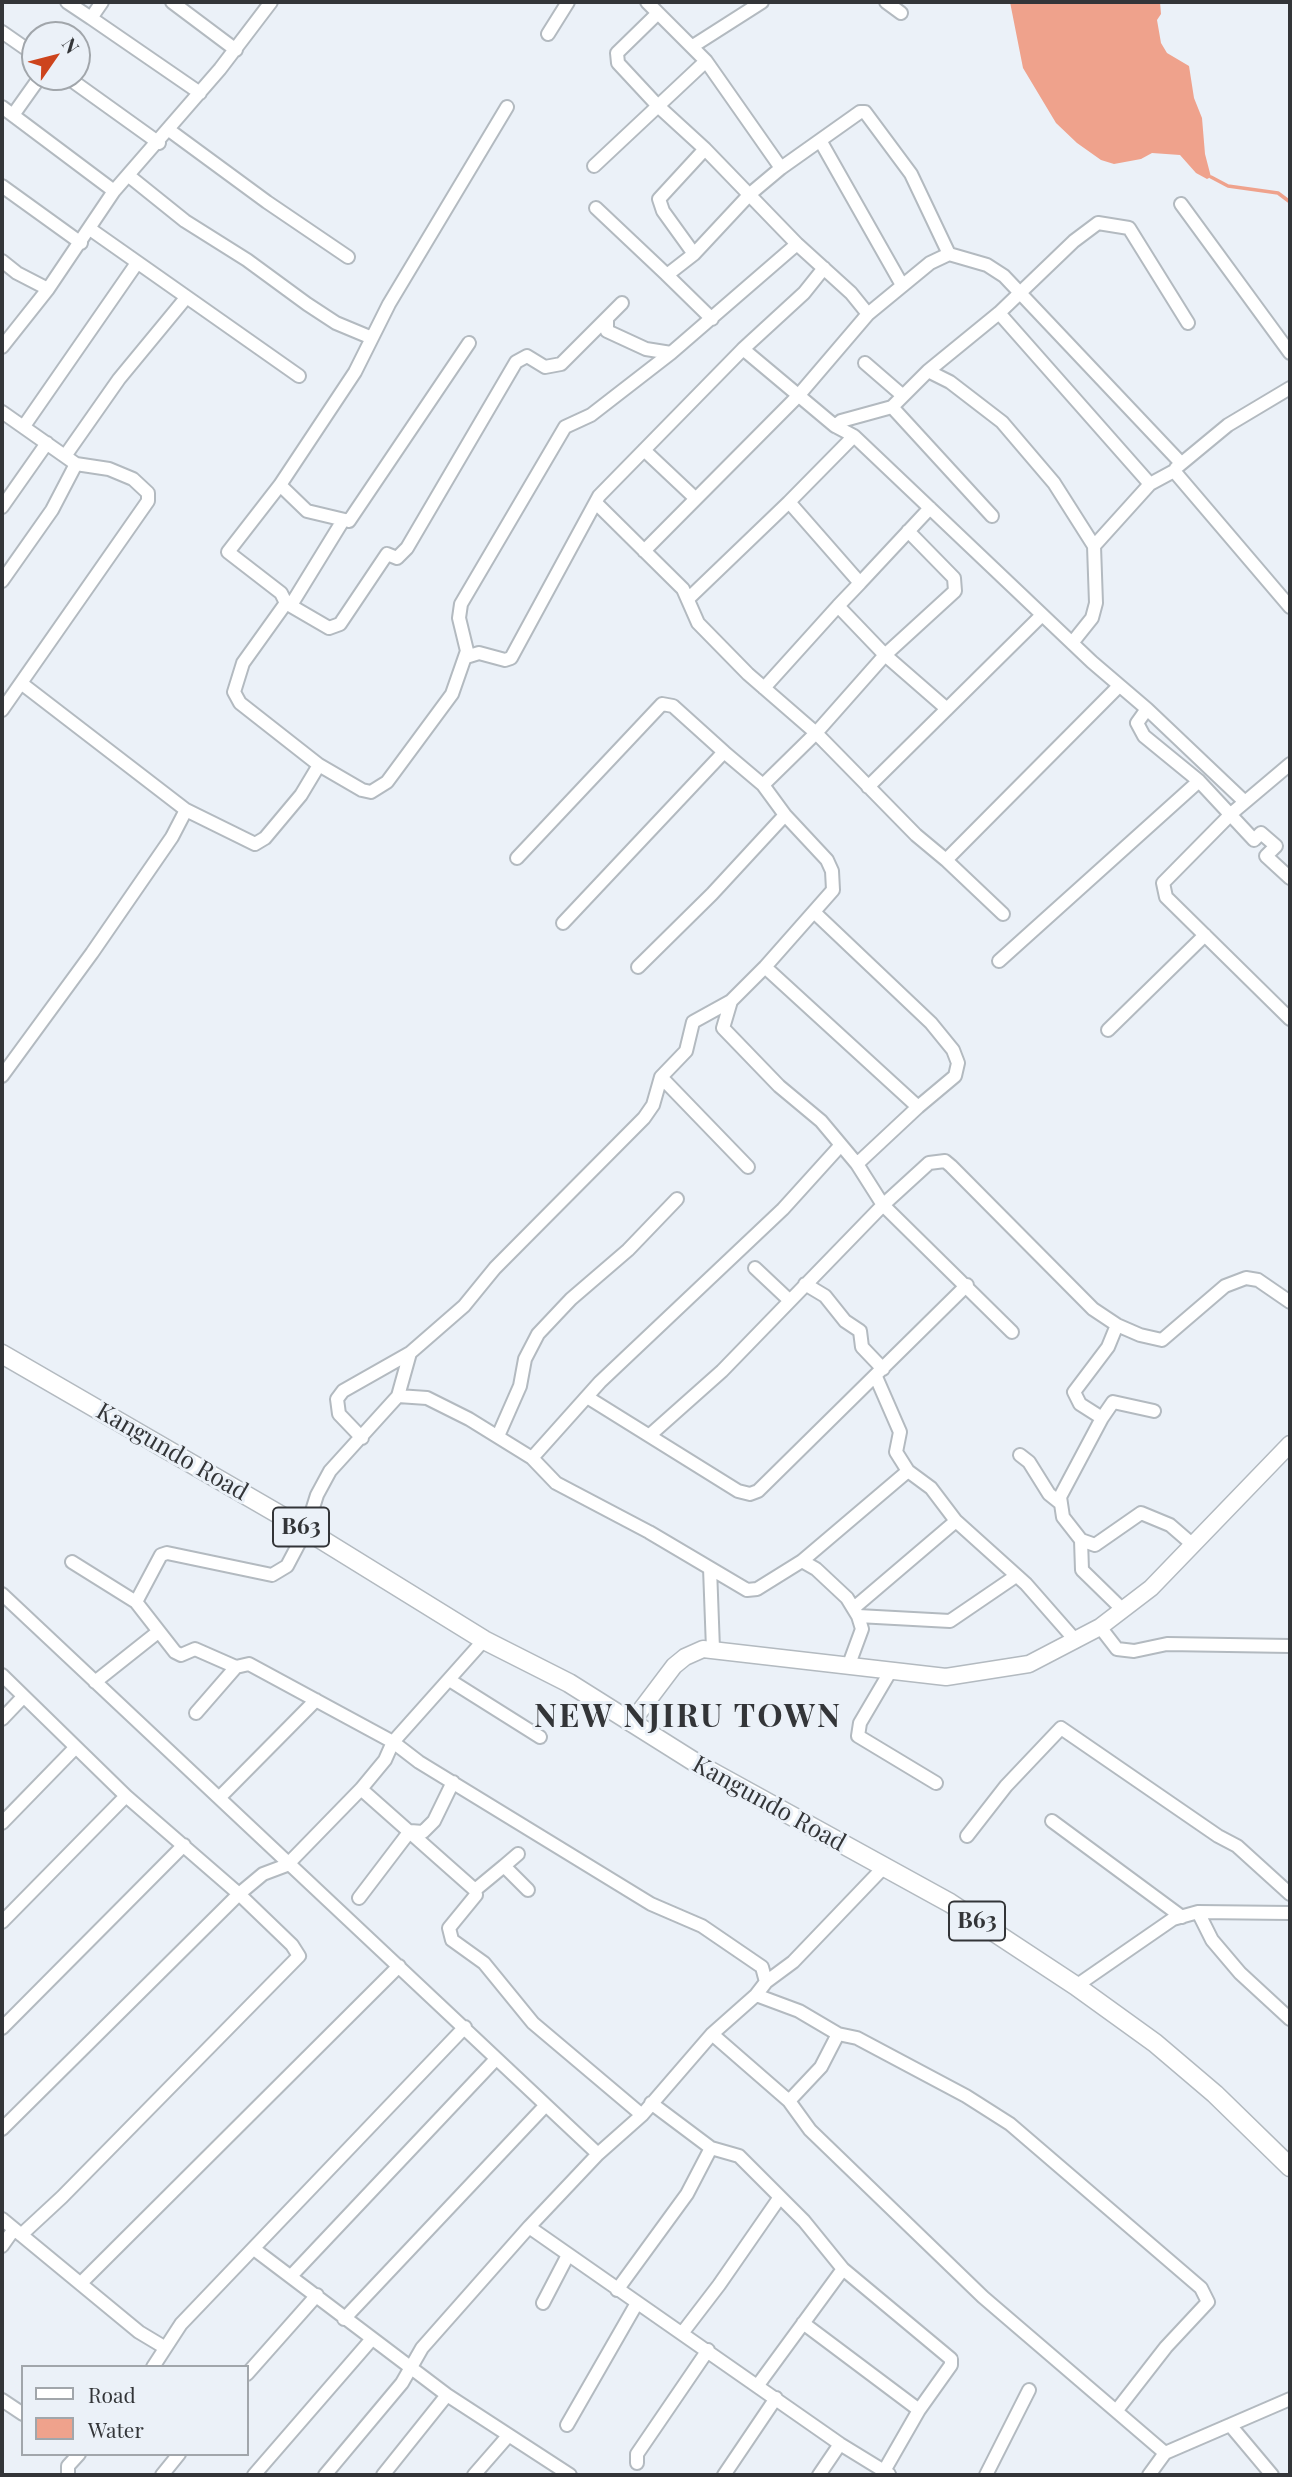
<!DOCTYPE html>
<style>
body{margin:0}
#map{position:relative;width:1292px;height:2477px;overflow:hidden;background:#ebf1f8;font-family:"Playfair Display",serif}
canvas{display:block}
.frame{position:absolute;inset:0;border:4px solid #333538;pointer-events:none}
.legend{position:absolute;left:21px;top:2365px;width:228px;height:91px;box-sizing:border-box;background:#ebf1f8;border:2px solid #a1a6ab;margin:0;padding:9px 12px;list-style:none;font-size:21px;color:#333538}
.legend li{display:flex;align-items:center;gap:14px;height:35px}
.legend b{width:35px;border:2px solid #a1a6ab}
.north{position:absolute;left:21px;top:21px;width:70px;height:70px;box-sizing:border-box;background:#ebf1f8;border:2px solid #a1a6ab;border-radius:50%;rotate:55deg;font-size:19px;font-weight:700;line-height:28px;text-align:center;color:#333538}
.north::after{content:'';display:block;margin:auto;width:24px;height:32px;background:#cd441d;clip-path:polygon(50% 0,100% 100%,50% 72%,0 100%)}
</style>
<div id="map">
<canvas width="1292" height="2477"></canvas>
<div class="frame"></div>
<ul class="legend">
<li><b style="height:9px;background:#fff"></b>Road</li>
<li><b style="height:19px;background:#efa28c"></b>Water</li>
</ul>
<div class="north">N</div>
</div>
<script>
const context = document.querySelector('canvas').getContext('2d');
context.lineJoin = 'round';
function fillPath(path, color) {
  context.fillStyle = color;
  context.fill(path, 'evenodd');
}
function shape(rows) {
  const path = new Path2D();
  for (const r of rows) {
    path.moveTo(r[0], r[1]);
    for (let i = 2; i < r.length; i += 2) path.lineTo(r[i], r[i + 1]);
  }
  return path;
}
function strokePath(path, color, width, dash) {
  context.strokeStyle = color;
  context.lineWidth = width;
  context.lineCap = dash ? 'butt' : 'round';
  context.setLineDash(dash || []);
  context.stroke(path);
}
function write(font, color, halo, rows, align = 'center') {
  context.font = font + ' "Playfair Display",serif';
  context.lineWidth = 6;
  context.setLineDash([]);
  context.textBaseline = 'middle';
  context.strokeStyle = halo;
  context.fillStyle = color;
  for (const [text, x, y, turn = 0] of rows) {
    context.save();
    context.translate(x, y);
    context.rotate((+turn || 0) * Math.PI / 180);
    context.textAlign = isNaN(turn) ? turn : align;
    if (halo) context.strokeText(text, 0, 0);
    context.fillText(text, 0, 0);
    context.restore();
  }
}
fillPath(shape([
 [1010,2,1160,2,1161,14,1157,20,1161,43,1167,53,1189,66,1194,98,1202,118,1205,154,1211,177,1207,179,1196,173,1180,155,1152,153,1141,159,1114,164,1101,160,1077,143,1056,123,1023,68]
]), '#efa28c');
strokePath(shape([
 [1211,177,1228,186,1278,193,1290,202]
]), '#efa28c', 3.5);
const minor = shape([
 [67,2,91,18],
 [102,2,91,18,200,93],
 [172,2,236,50],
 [647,2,706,61,781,168,750,194,694,254,667,275,712,319],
 [886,2,901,13],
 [2,32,35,55],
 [548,34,568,2],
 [693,46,762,2],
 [67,77,159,143],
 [2,107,114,191],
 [507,107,389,304,355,372,280,485,228,552,281,593,286,603,243,663,234,692,240,703,319,765,362,790,371,792,387,782,452,694,467,651,459,618,461,604,565,427,591,415,671,353,797,244],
 [13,115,40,77],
 [169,130,267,202,348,257],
 [821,142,902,285],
 [594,166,658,106,618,63,617,53,658,13],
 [781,168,860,112,865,112,911,174,949,254,987,265,1004,276,1181,463],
 [129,176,185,221,247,260,307,304,336,323,372,338],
 [2,186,81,243],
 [1181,204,1290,353],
 [596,208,667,275],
 [90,229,299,376],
 [694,254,663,211,659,199,705,149,658,106,706,61],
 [2,261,17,273,48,289],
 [999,313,1150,484],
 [868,314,930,263,949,254],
 [607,318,607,331,646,349,671,353],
 [2,347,48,289,114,191,220,69,271,2],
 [743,349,835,426],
 [865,363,902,395],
 [928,371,950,382,1002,422,1054,483,1094,546,1096,603,1092,618,1072,643],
 [892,407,992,516],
 [2,412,76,464,109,469,133,479,148,493,148,501,2,710],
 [24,426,137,263],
 [854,436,835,426,841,421,892,407,928,371,999,313,1074,241,1098,223,1129,228,1188,323],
 [644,450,695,498],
 [65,456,119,379,185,299],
 [1176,468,1228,425,1290,388],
 [280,485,307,511,349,521,469,343],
 [596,503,683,589,698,623,748,674,816,733,916,835,946,860,1119,686],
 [2,507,47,443],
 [1094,546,1150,484,1174,471,1290,607],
 [644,551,798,396,868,314,851,293,797,244,705,149],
 [2,581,52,510,76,464],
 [860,583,930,508],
 [688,599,789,502],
 [286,603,329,628,340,624,387,554,397,558,407,548,516,362,527,356,545,367,561,364,622,303],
 [291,605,342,522],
 [466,657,479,653,505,660,511,658,599,496,743,349,804,293,824,268],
 [21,683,186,810],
 [764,688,838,606],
 [947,709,885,655,838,606,860,583,789,502,854,436,1092,662,1147,709,1137,723,1144,736,1199,781,1254,840,1261,833,1276,846,1266,856,1290,878],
 [1147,709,1245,802],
 [1290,764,1232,813,1163,883,1166,897,1290,1019],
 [763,785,816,733,885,655,955,591,954,578,908,531],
 [868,787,1042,615],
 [517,858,662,704,673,706,724,752],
 [946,860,1003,914],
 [814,912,931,1023,953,1050,958,1063,955,1076,918,1107],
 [563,923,724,752,763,785,785,815,712,894,638,967],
 [999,961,1199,781],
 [765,967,918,1107,857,1164],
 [731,1001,693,1022,686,1051,661,1077,653,1105,644,1118,495,1268,464,1306,410,1353,398,1396,427,1398,469,1419,532,1458,556,1483,649,1532,747,1590,757,1589,802,1561,908,1471],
 [1108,1030,1205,935],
 [2,1076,92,953,172,837,186,810,255,844,265,838,301,795,319,765],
 [661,1077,748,1167],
 [755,1268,789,1300],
 [805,1284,825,1296,845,1321,860,1331,862,1347,883,1369],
 [1117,1325,1108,1347,1074,1392,1080,1404,1102,1418,1060,1497,1063,1517,1081,1540,1095,1545,1141,1513,1170,1525,1192,1544],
 [1012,1332,883,1205,929,1163,945,1161,951,1166,1093,1309,1117,1325,1140,1335,1162,1340,1225,1286,1246,1278,1258,1280,1290,1302],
 [876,1377,900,1432,896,1452,908,1471,931,1488,956,1521,1026,1584,1076,1641],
 [587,1397,738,1491,750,1494,758,1491,967,1285],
 [1102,1418,1113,1402,1154,1411],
 [650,1435,722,1371,883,1205,857,1164,821,1121,779,1086,723,1028,731,1001,765,967,833,890,832,871,827,860,785,815],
 [498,1436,520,1386,525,1359,538,1334,571,1299,628,1250,677,1199],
 [362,1438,339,1414,337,1399,343,1391,410,1353],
 [1020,1455,1029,1462,1049,1494,1059,1502],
 [532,1458,600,1382,783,1209,840,1146],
 [1081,1540,1082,1570,1123,1610],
 [802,1561,816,1569,847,1598,858,1616,862,1629,848,1667],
 [72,1562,136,1602,175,1652,181,1655,195,1649,236,1667,249,1664,393,1742,419,1762,651,1904,702,1926,762,1967,766,1982],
 [710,1568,713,1649],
 [2,1594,598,2154],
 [136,1602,161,1555,167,1553,272,1575,287,1566,306,1530,317,1495,330,1471,398,1396],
 [855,1607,956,1521],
 [858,1616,950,1621,1016,1576],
 [1100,1627,1117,1649,1134,1651,1167,1644,1290,1646],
 [890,1672,860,1723,858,1736,936,1783],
 [2,1675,126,1796,239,1894,292,1945,299,1956,62,2197,21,2235],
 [451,1681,540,1737],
 [95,1682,158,1632],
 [196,1713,236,1667],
 [2,1719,23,1697],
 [361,1789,475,1890,476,1895,449,1928,452,1940,484,1963,533,2023,642,2115],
 [220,1797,316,1700],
 [1052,1821,1182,1917],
 [2,1823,75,1748],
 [967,1836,1006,1786,1061,1728,1218,1836,1237,1846,1290,1894],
 [504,1866,518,1854],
 [475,1890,504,1866,528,1890],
 [359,1898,410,1831,423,1832,434,1821,453,1782],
 [1198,1912,1212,1940,1240,1973,1290,2019],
 [2,1922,126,1796],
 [1076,1986,1173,1919,1198,1912,1290,1913],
 [756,1995,799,2011,838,2034,857,2038,966,2096,1010,2124,1201,2288,1208,2302,1166,2347,1117,2410],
 [2,2028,184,1845],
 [712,2034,789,2101,810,2130,983,2297,1165,2453],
 [789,2101,821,2067,838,2034],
 [651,2103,711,2148,739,2156,804,2221,843,2269,951,2359,951,2365,919,2410,884,2471],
 [2,2129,239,1894,263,1874,287,1865,361,1789,385,1760,393,1742,484,1640],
 [2,2219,139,2332,164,2347],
 [529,2227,840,2444,889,2474],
 [2,2246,14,2229],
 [254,2249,447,2395,570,2475],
 [292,2275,496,2059],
 [81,2283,399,1966],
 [617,2290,687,2194,711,2148],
 [543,2303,568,2255],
 [344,2319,545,2106],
 [803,2323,919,2410],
 [683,2332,719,2285,780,2197],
 [153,2367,181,2324,465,2027],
 [247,2374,317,2295],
 [758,2385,843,2269],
 [2,2400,23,2414],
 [567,2425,637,2303],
 [1230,2425,1272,2475],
 [637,2463,637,2454,708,2350],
 [68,2475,68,2466,79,2454],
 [162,2475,179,2454],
 [254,2475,371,2340],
 [325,2475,402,2383,422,2348,529,2227,598,2154,642,2115,712,2034,756,1995,766,1982,793,1962,884,1867],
 [383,2475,447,2395],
 [474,2475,508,2436],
 [724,2475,776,2398],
 [819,2475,840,2444],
 [986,2475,1029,2390],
 [1149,2475,1165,2453,1290,2399]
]);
const major = shape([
 [631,1723,674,1666,685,1657,703,1649,946,1677,1029,1664,1100,1627,1151,1588,1290,1444]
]);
const highway = shape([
 [2,1354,306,1530,484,1640,569,1683,701,1766,950,1903,1076,1986,1155,2043,1215,2094,1290,2167]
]);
strokePath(minor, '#b3bac0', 16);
strokePath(major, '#b3bac0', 19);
strokePath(highway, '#b3bac0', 21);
strokePath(minor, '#fff', 12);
strokePath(major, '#fff', 16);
strokePath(highway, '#fff', 18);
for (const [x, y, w] of [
 [301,1527,56],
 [977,1921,56]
]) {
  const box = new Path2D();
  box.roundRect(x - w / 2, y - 19.5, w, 39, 5);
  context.fillStyle = '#ebf1f8';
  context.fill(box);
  strokePath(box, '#333538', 2);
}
write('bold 23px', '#333538', null, [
 ["B63",301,1527],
 ["B63",977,1921]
]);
write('24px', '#333538', '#ebf1f8', [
 ["Kangundo Road",172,1452,30],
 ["Kangundo Road",769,1804,29]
]);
context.letterSpacing = '2px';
write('bold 32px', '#333538', '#ebf1f8', [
 ["NEW NJIRU TOWN",688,1717]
]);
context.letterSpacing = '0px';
</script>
